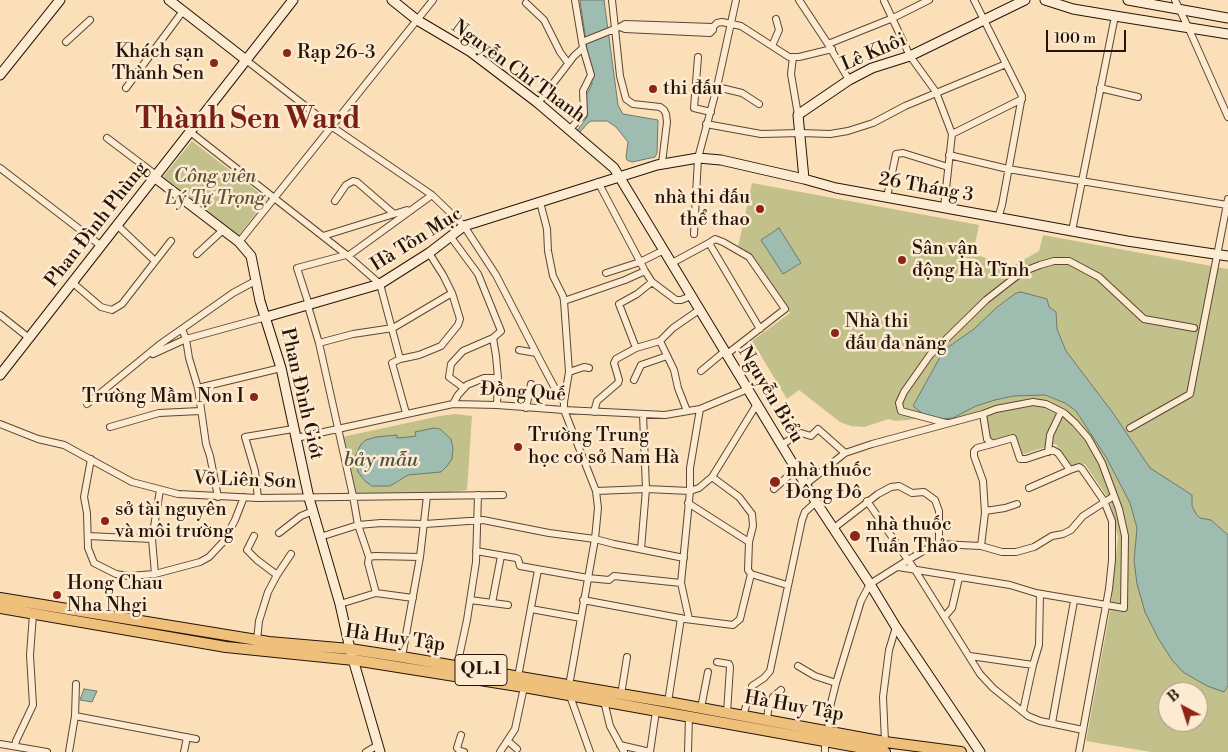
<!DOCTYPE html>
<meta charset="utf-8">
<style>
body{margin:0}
#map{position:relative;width:1228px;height:752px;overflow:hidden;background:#fbdfb8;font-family:"Libre Bodoni",serif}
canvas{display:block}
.north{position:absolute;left:1158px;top:682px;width:50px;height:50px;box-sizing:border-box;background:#fcead1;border:1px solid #a69481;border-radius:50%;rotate:320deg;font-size:14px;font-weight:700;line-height:20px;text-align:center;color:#251408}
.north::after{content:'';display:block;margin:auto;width:18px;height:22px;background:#8f2418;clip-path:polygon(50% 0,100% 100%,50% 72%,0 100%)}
.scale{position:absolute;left:1046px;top:30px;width:80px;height:22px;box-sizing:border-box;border:2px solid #251408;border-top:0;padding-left:6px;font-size:15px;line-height:18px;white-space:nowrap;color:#251408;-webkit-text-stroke:4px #fcead1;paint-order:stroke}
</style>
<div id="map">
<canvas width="1228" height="752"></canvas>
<div class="north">B</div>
<div class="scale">100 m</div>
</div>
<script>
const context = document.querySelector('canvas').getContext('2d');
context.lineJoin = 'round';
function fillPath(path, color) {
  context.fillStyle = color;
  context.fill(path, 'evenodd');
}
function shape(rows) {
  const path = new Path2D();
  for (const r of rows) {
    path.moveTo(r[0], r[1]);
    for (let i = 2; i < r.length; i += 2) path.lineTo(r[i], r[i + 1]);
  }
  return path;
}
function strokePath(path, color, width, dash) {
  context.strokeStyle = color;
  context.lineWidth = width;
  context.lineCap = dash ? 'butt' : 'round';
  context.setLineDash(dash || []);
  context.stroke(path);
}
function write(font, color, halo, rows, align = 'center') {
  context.font = font + ' "Libre Bodoni",serif';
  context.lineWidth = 5;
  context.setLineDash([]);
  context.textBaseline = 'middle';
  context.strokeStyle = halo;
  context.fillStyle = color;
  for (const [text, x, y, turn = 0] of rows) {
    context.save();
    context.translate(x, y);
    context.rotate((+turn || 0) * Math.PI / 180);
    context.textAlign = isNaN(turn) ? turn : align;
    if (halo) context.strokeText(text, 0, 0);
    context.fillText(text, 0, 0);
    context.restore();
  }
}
fillPath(shape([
 [192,141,267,199,238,236,163,177],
 [752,183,979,225,975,244,980,256,1010,266,1009,268,1039,251,1043,235,1228,269,1228,752,1151,752,1086,741,1111,605,1118,537,1110,501,1085,464,1070,469,1056,444,1021,455,1015,434,991,444,984,412,950,422,927,418,896,421,889,419,864,427,851,426,840,422,799,390,787,399,752,341,790,313,751,255,738,247],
 [1168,692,1198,692,1198,722,1168,722],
 [455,414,472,416,467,490,418,496,357,498,342,437,440,416]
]), '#c3c18b');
const water = shape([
 [580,0,604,0,618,105,623,114,658,120,657,153,655,157,632,162,627,160,626,157,628,142,616,127,607,121,591,121,588,123,579,133,577,131,587,117,585,98,592,84,580,0],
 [779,228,801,263,783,274,761,240,779,228],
 [1021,292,1047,299,1049,307,1056,312,1057,329,1066,351,1113,413,1150,468,1192,495,1192,506,1196,514,1200,518,1211,520,1228,535,1228,686,1224,692,1207,686,1183,672,1172,660,1158,638,1145,612,1137,584,1134,561,1137,528,1130,503,1106,457,1076,411,1065,403,1045,395,1014,396,995,400,976,406,953,418,939,419,924,415,913,406,944,350,974,329,996,308,1016,293,1021,292],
 [434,428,440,429,451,439,453,448,452,459,447,466,441,472,408,475,390,486,372,486,365,481,358,472,355,457,361,444,366,440,376,437,397,435,397,438,408,437,416,436,415,432,434,428],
 [84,689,97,691,92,702,80,700,84,689]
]);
fillPath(water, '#9fbcb1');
strokePath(water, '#6e796d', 1);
const street = shape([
 [612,0,620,76,626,99,633,104,660,107,664,110,666,114,667,122,662,163],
 [799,0,828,44,849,80],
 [974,0,1022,96,1002,205,998,218],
 [1175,0,1188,27,1228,117],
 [884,1,910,56,936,92,952,134,944,207],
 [526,3,544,20,560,52,568,63],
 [713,27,713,30,710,33,625,29,620,27,625,24,713,27,717,23,722,22,741,26,789,57,799,57,832,49],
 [66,42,90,20],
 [582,42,617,28],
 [828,44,893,18,929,0],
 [772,46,779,30,776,19],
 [698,57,694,108,711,112],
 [793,57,791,74,798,115],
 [246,60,331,126,432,195,464,226,496,275,543,366,558,394,564,402],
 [717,87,742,93,759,104],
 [126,88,183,11],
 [1100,88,1138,97],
 [538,103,574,56,583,48],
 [706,124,761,134,801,133,830,134,848,131,873,123,905,106,1006,64],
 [570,129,584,114,583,91,591,75,583,48,575,0],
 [189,131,348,256,380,284,400,359],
 [952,134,1022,99],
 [107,138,156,175],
 [949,155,1008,169,1227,205],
 [0,168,100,245],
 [598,182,645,271,652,282,676,300,681,300,691,296],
 [887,197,896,154,903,153,948,167],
 [335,201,346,185,353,181,357,182,394,214],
 [540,202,547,229,548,251,553,276,563,296,564,301,569,372,564,402,564,410,596,491,598,508,595,539,569,686],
 [117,225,155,261],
 [1072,231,1115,16],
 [694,234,698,158,717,87,736,0],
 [323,236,407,210],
 [450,236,478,274,501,331,493,338,463,351,451,364,449,377,464,388],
 [239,242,433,0],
 [709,243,715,239,723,242,749,257,785,309,727,354],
 [197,254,223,230],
 [348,256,432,195],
 [672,263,709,243,760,329],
 [606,273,640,262,664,250],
 [73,283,101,307,112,310,122,304,171,241],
 [564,301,625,280,645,271],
 [309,305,297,268,346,255],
 [308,306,319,343,338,428,353,496,358,525,369,557],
 [0,315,29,338],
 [182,329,186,339,189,358,198,388,206,444,210,456,218,497],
 [493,338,496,356,498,378,497,405],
 [660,341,674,370,678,388,687,411],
 [319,343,353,334,393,328,452,293],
 [636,348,619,304,637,294,652,282],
 [519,350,536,353],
 [153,354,186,339,266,317],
 [701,371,725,351],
 [569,372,584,367,589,368],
 [634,380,641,365,667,356],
 [198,388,281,368],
 [87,404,159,345,233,293,257,280],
 [453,404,458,395,467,385,484,378,498,378],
 [526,408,531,384],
 [594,412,597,401,618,383,619,380,614,363,616,359,636,348,660,341,673,328,699,310],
 [406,413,392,363,400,359,419,355,441,346,458,325,460,319,452,293,443,275,429,253],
 [983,414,987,439,992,444,1013,438,1020,459,1026,459,1053,450,1058,453,1070,470,1079,467,1082,469,1104,501,1112,521,1112,560,1109,589,1079,752],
 [946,423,901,411,899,403,904,392,930,355,986,300,1022,272,1040,265,1054,261,1069,261,1099,277,1144,319,1194,328],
 [0,424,38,439,64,445,132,482,178,494,258,498,503,495],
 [110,427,159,413,200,411],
 [1130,428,1190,394,1228,199],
 [296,438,453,404,497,405,564,410,665,415,700,409,748,389],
 [781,445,801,433,811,436,818,429,845,453],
 [1048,452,1050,435,1061,412],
 [91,459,84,497,87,513,88,548,94,563,116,574,128,576,155,574,200,562,209,557,224,541,235,520,244,497],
 [712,477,739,497,752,514,753,526,749,542],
 [806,484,845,453,872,444,983,414,996,409,1033,402,1046,404,1064,413,1075,423,1088,438,1102,463,1119,509,1125,536,1124,608,1036,593,1010,585,898,567],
 [1029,488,1070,470],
 [774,489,796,469],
 [596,491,646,489,690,491,699,488,712,477,757,404],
 [258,498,255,471,245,437,293,429],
 [867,501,915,570,980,674,993,688,1028,716,1040,721,1083,730],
 [688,503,749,542,748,570,751,574,787,585],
 [985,511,1005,508,1017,504],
 [834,528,878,494,891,487,899,486,912,493,924,492,935,500,939,511,939,544],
 [279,533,301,516,313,511],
 [88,536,152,539],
 [254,536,247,550,257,560,277,575],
 [320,537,358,525,381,523,425,524,483,520,549,533,595,539,614,544,684,558],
 [981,546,985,513,983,481,974,456,974,451,977,448,992,444],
 [641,549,646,489,643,414],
 [476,551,516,558,518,559,520,566,588,578,609,580,614,576,681,583],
 [155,574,152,539,160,490],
 [376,593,368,563,369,557,375,556,420,557],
 [470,600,508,605],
 [583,600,685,619,733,625,740,619,751,574],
 [492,603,501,556],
 [340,604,376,593,413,598],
 [531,609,581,618],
 [945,616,952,608,959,578],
 [689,619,681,583,690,491,690,468,700,409],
 [257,640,259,621,268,592,277,575,291,554],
 [970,656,1033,665],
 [402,657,420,557,427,496],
 [717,662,729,664,730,667,727,713],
 [457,666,467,620,476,562,478,495],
 [798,666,815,676,836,683],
 [518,677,538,570],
 [621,695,627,657],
 [570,696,590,752],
 [604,701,610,726,624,752],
 [668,702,681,618],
 [701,708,708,672],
 [1023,711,1033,665,1039,645,1040,594],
 [75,716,196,739],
 [743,716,752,686,764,678,770,671,802,520,805,512,816,502],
 [767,720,768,711,773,697,781,690],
 [1052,723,1074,601],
 [828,731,830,707,836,683,861,601,870,584,908,560,932,546,939,544,981,546,1002,552,1016,552,1034,547,1052,536,1063,534,1071,530,1083,516,1114,496],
 [461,735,457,748,460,751,464,752],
 [508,741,517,749],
 [885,742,883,697,889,650,896,627],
 [0,744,47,752],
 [620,745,650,752],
 [15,746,16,741,33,705,30,655,33,614],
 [69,752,75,716,76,684],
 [184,752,187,737],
 [366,752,378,745],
 [500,752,515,729,524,687],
 [650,752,656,711],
 [688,752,689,716],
 [825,752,825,742]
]);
const secondary = shape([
 [169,0,246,60],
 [392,0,417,20,471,52,538,103,614,168,816,502,870,584,896,627,980,752],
 [1045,0,1073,9,1115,16,1228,34],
 [1128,0,1228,18],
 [0,75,60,0],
 [154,177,239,242,251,256,260,301,281,368,309,498,340,604,350,649,380,752],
 [804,179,798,115,802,112,849,80,872,68,910,56,1025,0],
 [266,317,380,284,429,253,464,226,477,222,657,165,698,158,721,160,804,179,836,188,1127,241,1228,256],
 [0,375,293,0]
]);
const primary = shape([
 [0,598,269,642,350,649,402,657,668,702,885,742,961,752],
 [0,608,226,647,354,660,524,687,885,752]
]);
strokePath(street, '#5a4734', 8);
strokePath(secondary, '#251408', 11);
strokePath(primary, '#251408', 12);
strokePath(street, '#fcead1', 6);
strokePath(secondary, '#fcead1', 9);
strokePath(primary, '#eec07c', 10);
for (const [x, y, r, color] of [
 [287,53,5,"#8f2418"],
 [214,63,5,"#8f2418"],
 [653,89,5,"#8f2418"],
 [760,209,5,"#8f2418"],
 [902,260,5,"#8f2418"],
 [835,333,5,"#8f2418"],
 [254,397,5,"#8f2418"],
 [518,447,5,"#8f2418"],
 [775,482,6,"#8f2418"],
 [105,521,5,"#8f2418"],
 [855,536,6,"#8f2418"],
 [57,595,5,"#8f2418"]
]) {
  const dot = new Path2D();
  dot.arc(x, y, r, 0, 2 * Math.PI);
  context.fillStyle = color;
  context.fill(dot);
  strokePath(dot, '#fcead1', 2);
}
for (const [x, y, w] of [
 [481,670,52]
]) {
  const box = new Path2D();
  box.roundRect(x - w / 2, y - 15.5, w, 31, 4);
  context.fillStyle = '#fcead1';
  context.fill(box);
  strokePath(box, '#251408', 1);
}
write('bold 18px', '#251408', null, [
 ["QL.1",481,670]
]);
write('19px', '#251408', '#fcead1', [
 ["Khách sạn",204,52,"right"],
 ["Thành Sen",204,74,"right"],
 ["Rạp 26-3",297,53],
 ["thi đấu",663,89],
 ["nhà thi đấu",750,198,"right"],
 ["thể thao",750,220,"right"],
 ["Sân vận",912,249],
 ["động Hà Tĩnh",912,271],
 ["Nhà thi",845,322],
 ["đấu đa năng",845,344],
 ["Trường Mầm Non I",244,397,"right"],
 ["Trường Trung",528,436],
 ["học cơ sở Nam Hà",528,458],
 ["nhà thuốc",786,471],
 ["Đông Đô",786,493],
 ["sở tài nguyên",115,510],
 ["và môi trường",115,532],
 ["nhà thuốc",866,525],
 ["Tuấn Thảo",866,547],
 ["Hong Chau",67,584],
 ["Nha Nhgi",67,606]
], 'left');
write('19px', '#251408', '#fcead1', [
 ["Lê Khôi",874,53,-23],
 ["Nguyễn Chí Thanh",518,72,36],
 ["26 Tháng 3",926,188,10],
 ["Phan Đình Phùng",97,225,-52],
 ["Hà Tôn Mục",417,240,-32],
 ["Đồng Quế",523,393,4],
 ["Phan Đình Giót",301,394,77],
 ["Nguyễn Biểu",770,395,59],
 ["Võ Liên Sơn",245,481,2],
 ["Hà Huy Tập",395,639,8],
 ["Hà Huy Tập",794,707,10]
]);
write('italic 19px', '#5c5136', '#fcead1', [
 ["Công viên",215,177],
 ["Lý Tự Trọng",215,199]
]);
write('italic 20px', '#504f43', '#fcead1', [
 ["bảy mẫu",381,461]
]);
write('bold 29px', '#7a1f14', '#fcead1', [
 ["Thành Sen Ward",248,121]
]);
</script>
